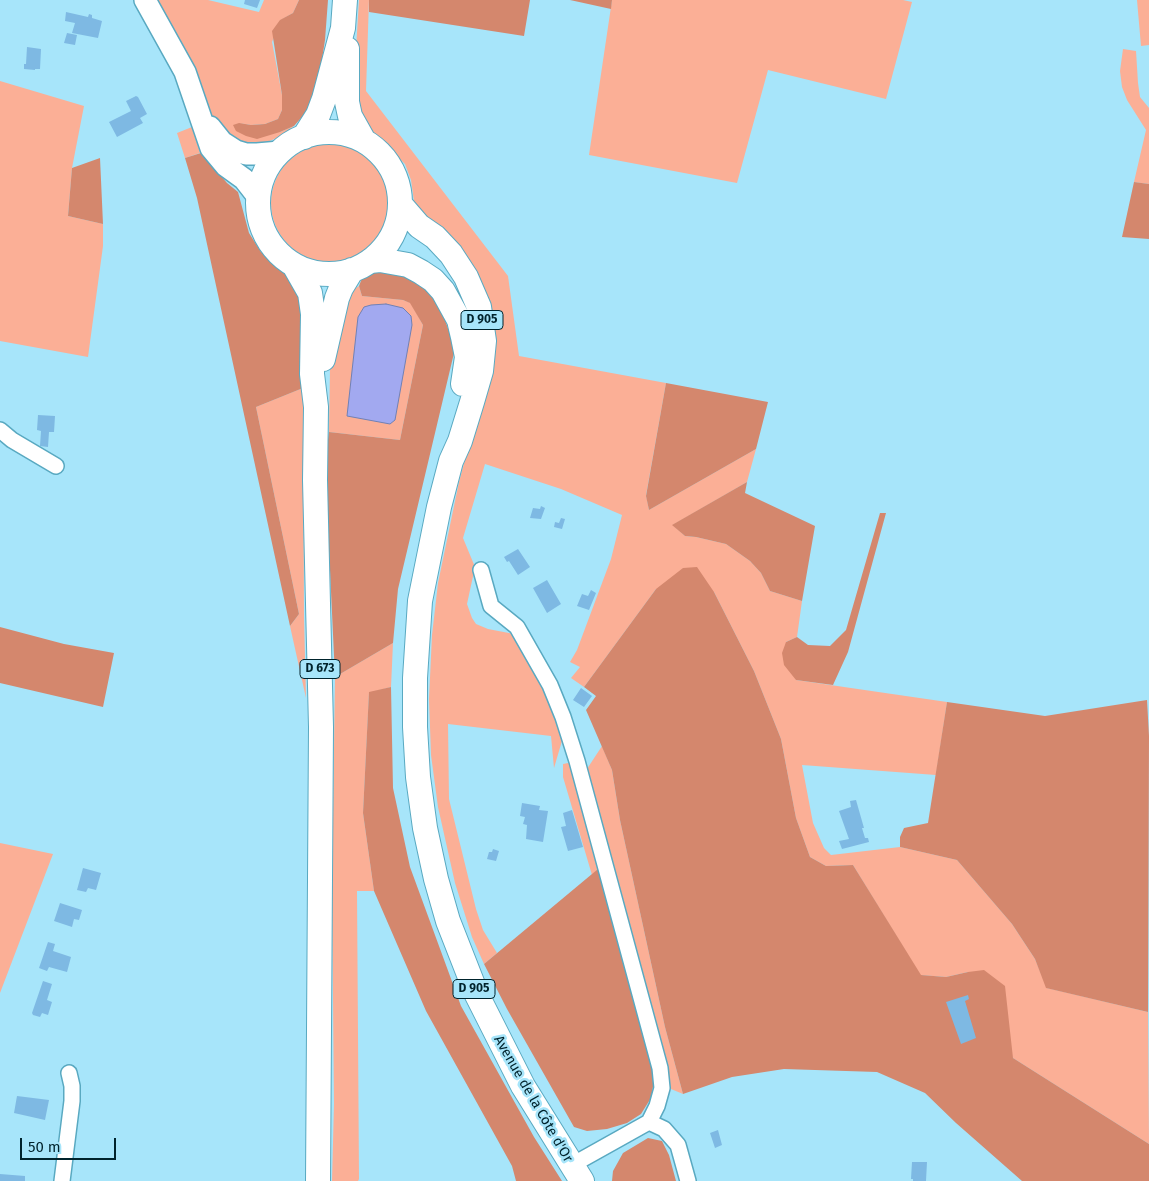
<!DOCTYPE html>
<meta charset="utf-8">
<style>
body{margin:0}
#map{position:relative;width:1149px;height:1181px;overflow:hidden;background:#a7e5fa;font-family:"Fira Sans",sans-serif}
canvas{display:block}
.scale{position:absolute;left:20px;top:1138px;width:96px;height:22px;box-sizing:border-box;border:2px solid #00232c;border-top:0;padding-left:6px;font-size:15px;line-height:18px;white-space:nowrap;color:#00232c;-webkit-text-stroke:4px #a7e5fa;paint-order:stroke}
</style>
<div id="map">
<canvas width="1149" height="1181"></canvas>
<div class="scale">50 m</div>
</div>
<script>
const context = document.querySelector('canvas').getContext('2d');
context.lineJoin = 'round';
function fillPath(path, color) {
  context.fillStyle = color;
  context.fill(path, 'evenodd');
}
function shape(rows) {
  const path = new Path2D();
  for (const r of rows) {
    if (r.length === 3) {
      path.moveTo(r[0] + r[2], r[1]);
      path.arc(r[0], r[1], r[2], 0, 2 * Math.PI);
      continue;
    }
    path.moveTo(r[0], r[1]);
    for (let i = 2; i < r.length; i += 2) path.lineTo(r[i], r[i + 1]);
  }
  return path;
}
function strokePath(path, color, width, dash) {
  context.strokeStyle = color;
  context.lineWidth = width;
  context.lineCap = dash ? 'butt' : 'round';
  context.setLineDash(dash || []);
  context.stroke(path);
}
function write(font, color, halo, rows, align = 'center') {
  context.font = font + ' "Fira Sans",sans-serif';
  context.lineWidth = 5;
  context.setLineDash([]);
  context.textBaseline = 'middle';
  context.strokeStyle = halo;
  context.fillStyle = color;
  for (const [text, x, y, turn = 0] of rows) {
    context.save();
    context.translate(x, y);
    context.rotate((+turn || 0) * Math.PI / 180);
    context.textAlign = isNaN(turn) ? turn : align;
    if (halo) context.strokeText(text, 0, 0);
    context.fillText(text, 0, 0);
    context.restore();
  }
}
fillPath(shape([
 [156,0,208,0,259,12,264,0,299,0,293,13,281,20,272,42,282,95,282,110,278,119,265,124,251,125,239,123,280,132,294,126,282,136,262,144,252,144,236,141,213,118,205,100],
 [359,0,369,0,366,91,508,276,519,356,666,383,646,495,649,510,756,449,747,482,673,525,685,536,696,537,726,544,750,561,761,573,770,591,802,601,797,637,786,642,796,680,947,702,936,775,802,765,813,823,824,848,831,855,900,847,957,860,1012,924,1035,959,1047,988,1148,1012,1149,1144,1013,1058,968,972,946,977,920,975,853,865,826,866,810,857,796,818,781,739,754,671,714,592,656,589,584,687,571,678,580,667,570,662,577,650,611,559,622,515,561,489,485,464,463,538,475,567,467,604,472,618,476,624,488,629,514,634,536,674,564,734,554,768,551,736,448,724,449,799,476,909,483,930,497,953,484,964,472,937,455,883,438,807,431,755,429,699,432,635,438,583,459,482,493,354,494,325,485,296,418,212,414,201,411,180,405,164,366,126,362,118,354,82],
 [612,0,903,0,912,2,886,99,768,70,737,183,589,155],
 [1137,0,1149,0,1149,45,1141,46],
 [1123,49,1136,51,1138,83,1140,97,1149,108,1149,184,1134,182,1146,130,1127,100,1122,87,1120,71],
 [0,81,84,106,72,168,68,216,103,224,103,246,88,357,0,341],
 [192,127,200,153,185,158,177,133],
 [330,203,59],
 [359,286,362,296,403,300,411,303,423,325,400,440,329,432,330,370,341,320,351,291],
 [303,388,304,616,306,698,290,626,299,614,256,407],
 [393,643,391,687,369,693,363,813,374,891,357,891,359,1179,358,1181,332,1181,334,1104,332,891,335,677],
 [602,746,612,770,620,820,665,1027,683,1094,671,1089,585,772],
 [568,763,573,767,598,869,592,875,563,777,563,764],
 [0,843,53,854,0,993]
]), '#fbaf96');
fillPath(shape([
 [299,0,328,0,325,40,319,79,309,109,294,126,280,132,257,139,246,136,236,131,233,125,239,123,251,125,265,124,278,119,282,110,282,95,272,31,280,20,293,13],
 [369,0,530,0,524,36,369,12],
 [570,0,612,0,611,9],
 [201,153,227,183,238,192,249,233,261,252,286,273,297,290,304,309,303,388,256,407,299,614,290,626,197,198,185,158],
 [100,158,103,224,68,216,72,168],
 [1134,182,1149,184,1149,239,1122,237],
 [388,271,415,278,428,291,442,312,450,334,454,353,398,589,393,643,335,677,325,463,329,432,400,440,423,325,410,303,403,300,362,296,359,286,364,273],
 [666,383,768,402,756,449,649,510,646,496],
 [747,482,745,493,815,526,802,601,770,591,761,573,750,561,726,544,696,537,685,536,672,525],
 [880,513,886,513,848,652,833,685,796,680,784,665,782,653,786,642,797,637,808,645,830,646,846,630],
 [697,567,714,592,754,671,781,739,796,818,810,857,826,866,853,865,921,975,946,977,968,972,984,970,1005,986,1013,1058,1149,1144,1149,1181,1022,1181,956,1123,925,1093,877,1072,784,1069,732,1077,683,1094,665,1027,620,820,612,770,586,710,596,696,584,687,656,589,683,568],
 [0,627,64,644,114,653,103,707,0,683],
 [391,687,393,788,410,867,461,1006,534,1137,562,1181,516,1181,512,1166,426,1011,374,891,363,813,369,692],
 [1147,700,1149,736,1148,1012,1046,988,1035,959,1012,924,957,860,900,847,900,837,904,828,928,823,947,702,1045,716],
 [598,869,648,1045,654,1081,651,1098,641,1114,627,1123,607,1129,587,1131,574,1127,507,1009,484,964],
 [648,1138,662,1141,669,1155,676,1181,612,1181,613,1171,623,1153]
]), '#d4876d');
const water = shape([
 [386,304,403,308,411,316,412,325,395,420,390,424,347,416,358,317,364,307,371,305,386,304]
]);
fillPath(water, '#a2a9f0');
strokePath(water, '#7181b5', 1);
fillPath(shape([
 [245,0,260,0,257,8,244,4],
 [66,12,88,17,89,14,92,15,92,18,102,21,98,38,72,33,75,23,65,21],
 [67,33,77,35,75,45,64,43],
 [27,47,41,49,40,69,35,69,35,70,24,69,24,64,26,64],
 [136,96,138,97,147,114,140,118,143,123,117,137,109,122,131,111,126,101],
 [38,415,55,416,54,432,49,432,48,447,40,446,41,431,37,430],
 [541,506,545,508,541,519,530,518,533,508,540,509],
 [561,518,565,519,562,529,554,527,555,522,559,523],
 [518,549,530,567,518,575,509,561,507,562,504,557],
 [547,580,561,604,547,613,533,588],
 [591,590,596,593,589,610,577,606,582,594,588,596],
 [581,688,592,696,584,707,573,700],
 [856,800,864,828,862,828,865,838,868,838,869,842,842,849,839,841,849,839,839,811,851,807,850,801],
 [522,803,540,806,539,810,548,811,543,842,526,839,527,825,523,824,525,817,520,816],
 [572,810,583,847,568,851,561,827,566,826,563,813],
 [493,849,499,851,496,861,487,859,489,852,492,852],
 [83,868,101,873,96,890,88,888,86,892,77,890],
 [60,903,82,910,79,920,74,919,72,927,54,921],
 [48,942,55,944,53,951,71,957,67,972,49,967,47,971,39,968],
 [43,981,52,984,47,1000,52,1002,48,1015,42,1013,40,1017,33,1015,32,1013],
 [968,995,969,999,965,1001,976,1038,961,1044,946,1002],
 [17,1096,49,1100,45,1120,14,1113],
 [718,1130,722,1145,715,1148,710,1133],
 [912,1162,927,1162,926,1181,913,1181,913,1179,911,1179],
 [0,1174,25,1176,25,1181,0,1181]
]), '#7eb9e3');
const street = shape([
 [0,430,12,440,56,466],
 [481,570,491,606,517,627,550,685,563,717,577,761,660,1068,662,1088,657,1106,649,1122,664,1129,678,1145,688,1181],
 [572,1165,649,1122],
 [62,1181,72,1101,72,1086,69,1073]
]);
const secondary = shape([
 [145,0,185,72,211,148,226,166,244,179,258,197],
 [210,127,222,142,236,151,246,154,257,154,280,152]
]);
const primary = shape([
 [347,49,347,102,350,116,364,141],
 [329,203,71],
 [304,137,318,115,324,99,343,28,345,0],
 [400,204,419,226,435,237,451,254,466,277,479,307,484,341,481,371,472,402,460,441,451,461,439,507,420,601,415,678,415,727,418,777,425,828,436,879,448,921,477,995,523,1086,582,1181],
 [370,261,380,260,408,265,421,272,433,280,443,291,459,320,463,337,467,357,463,384],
 [294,265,310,293,313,314,312,374,316,407,315,480,321,727,318,1181],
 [323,359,337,298,341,288,352,270]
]);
strokePath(street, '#59a9c1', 18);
strokePath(secondary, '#59a9c1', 24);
strokePath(primary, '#59a9c1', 26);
strokePath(street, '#fff', 15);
strokePath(secondary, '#fff', 21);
strokePath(primary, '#fff', 24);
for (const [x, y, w] of [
 [482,320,42],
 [320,669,40],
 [474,989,42]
]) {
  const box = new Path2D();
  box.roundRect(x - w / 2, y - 9.5, w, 19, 4);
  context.fillStyle = '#a7e5fa';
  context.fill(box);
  strokePath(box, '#00232c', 1);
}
write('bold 12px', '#00232c', null, [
 ["D 905",482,320],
 ["D 673",320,669],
 ["D 905",474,989]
]);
write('14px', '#00232c', '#a7e5fa', [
 ["Avenue de la Côte d'Or",533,1099,60]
]);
</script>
